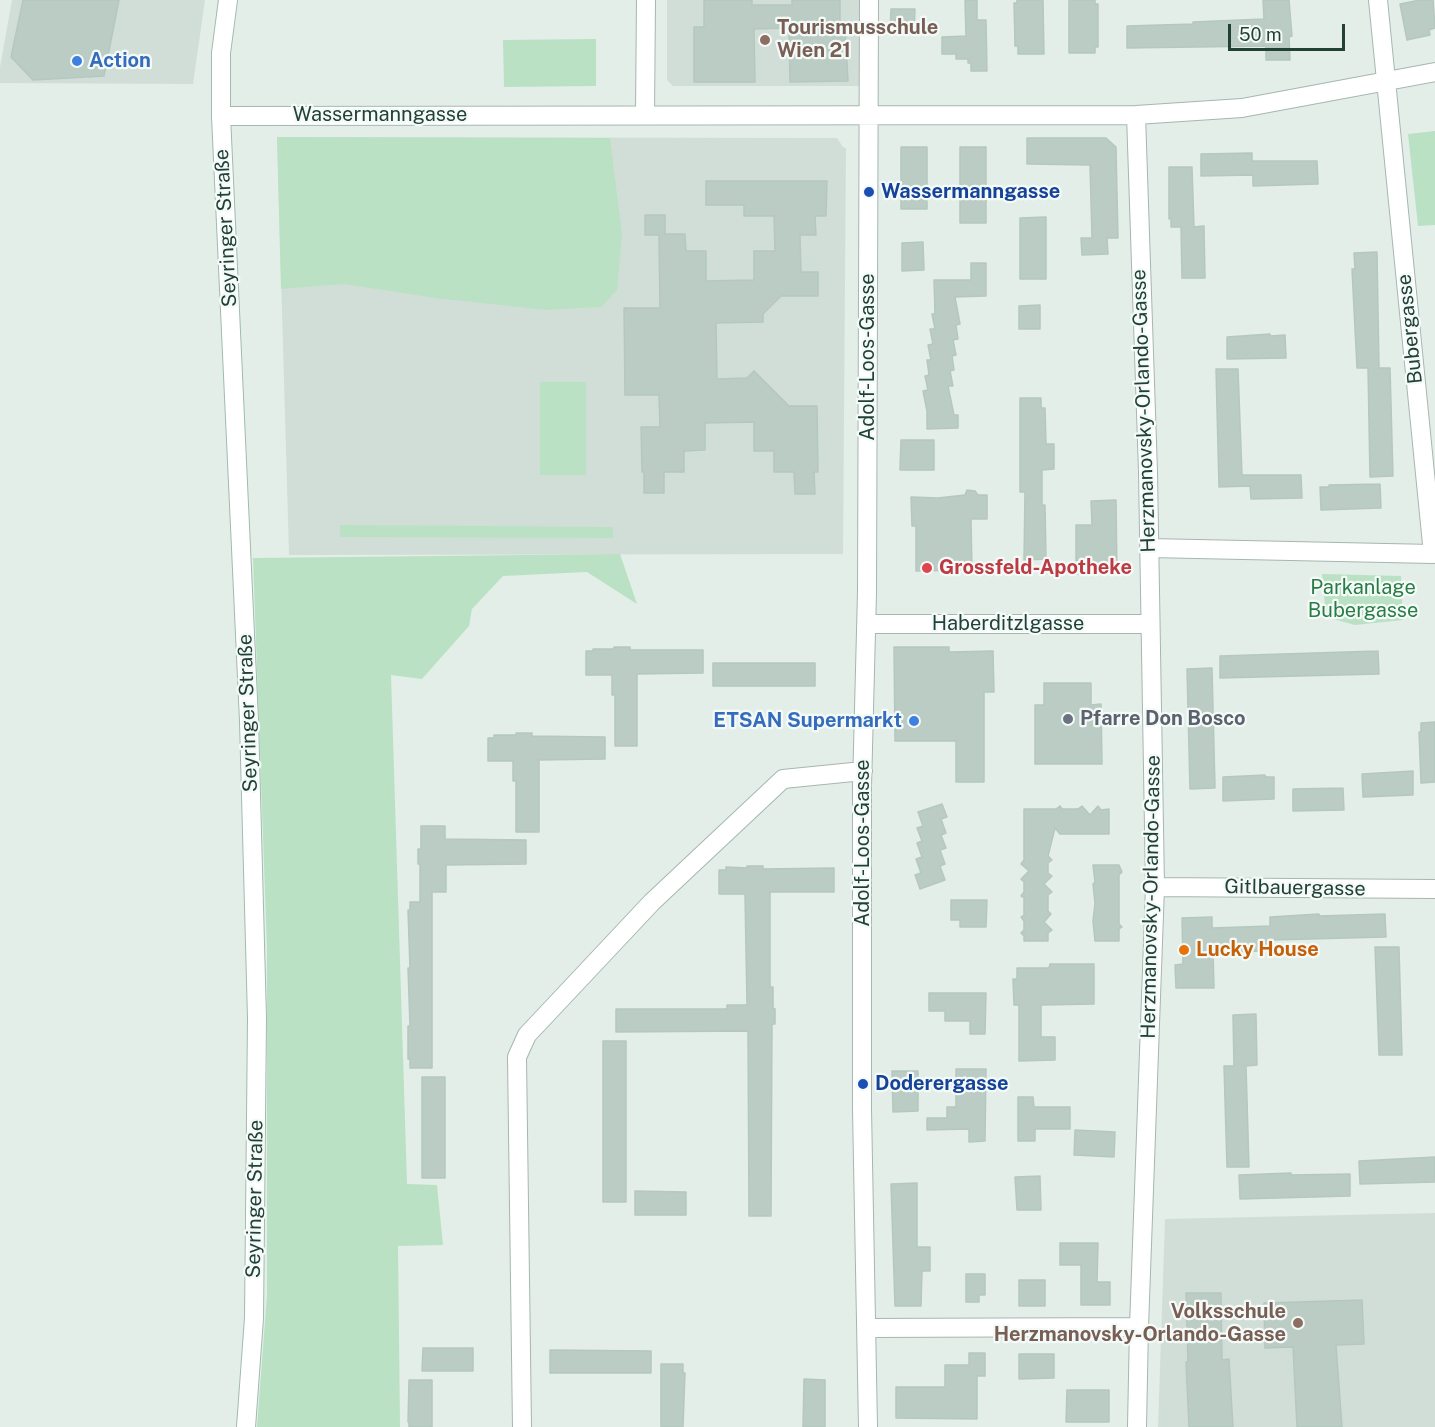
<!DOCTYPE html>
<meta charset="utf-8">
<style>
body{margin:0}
#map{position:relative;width:1435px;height:1427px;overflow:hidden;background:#e3eee9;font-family:"Public Sans",sans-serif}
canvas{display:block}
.scale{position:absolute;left:1228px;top:24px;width:117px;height:27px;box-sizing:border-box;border:3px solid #214137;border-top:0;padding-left:8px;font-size:18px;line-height:21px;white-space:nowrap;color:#214137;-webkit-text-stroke:4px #f4faf7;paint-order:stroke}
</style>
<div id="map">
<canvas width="1435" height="1427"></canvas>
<div class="scale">50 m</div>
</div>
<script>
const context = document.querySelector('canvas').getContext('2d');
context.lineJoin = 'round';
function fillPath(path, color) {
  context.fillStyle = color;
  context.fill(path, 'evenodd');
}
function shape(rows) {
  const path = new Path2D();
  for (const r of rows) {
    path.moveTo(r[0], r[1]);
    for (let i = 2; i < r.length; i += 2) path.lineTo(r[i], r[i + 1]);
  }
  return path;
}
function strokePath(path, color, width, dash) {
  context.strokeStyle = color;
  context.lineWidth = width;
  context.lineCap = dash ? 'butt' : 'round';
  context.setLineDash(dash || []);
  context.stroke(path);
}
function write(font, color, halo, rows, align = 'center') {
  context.font = font + ' "Public Sans",sans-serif';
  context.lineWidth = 4.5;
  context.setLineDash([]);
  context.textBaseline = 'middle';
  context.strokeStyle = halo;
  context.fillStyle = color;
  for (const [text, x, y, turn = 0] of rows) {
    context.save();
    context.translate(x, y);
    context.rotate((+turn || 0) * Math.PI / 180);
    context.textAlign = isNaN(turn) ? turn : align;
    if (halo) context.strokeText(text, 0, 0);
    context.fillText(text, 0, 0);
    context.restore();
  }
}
fillPath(shape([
 [12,0,205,0,193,84,0,83,0,67],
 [667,0,863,0,860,86,673,86,667,80],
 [277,137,837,138,843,147,846,148,843,554,289,555],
 [1435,1213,1435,1427,1158,1427,1165,1219]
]), '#d1ded8');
fillPath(shape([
 [596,39,596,86,504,87,503,40],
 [1435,131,1435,225,1418,226,1408,134],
 [277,137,610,138,622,234,617,290,601,307,546,310,435,298,344,284,281,289],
 [540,382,586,382,586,475,540,475],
 [340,525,613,527,613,538,340,537],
 [620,554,637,604,587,572,503,576,472,609,469,626,422,679,391,675,407,1184,437,1185,443,1245,398,1246,400,1427,257,1427,267,1295,267,948,253,558],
 [1322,574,1401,576,1403,620,1355,625,1326,617]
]), '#bae1c3');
const building = shape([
 [23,0,119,0,104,76,33,80,11,57,23,0],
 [704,0,752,0,752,5,792,5,792,0,840,0,840,27,845,27,848,81,790,82,789,28,754,29,755,82,694,82,694,27,704,27,704,0],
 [965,0,977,0,977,20,986,20,987,71,971,71,971,63,968,63,968,59,956,59,956,54,942,54,942,37,966,36,965,0],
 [1017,0,1043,0,1044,54,1018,54,1018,46,1015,46,1014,3,1017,3,1017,0],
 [1069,0,1095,0,1095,4,1098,4,1098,47,1095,47,1095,53,1069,53,1069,0],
 [1263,0,1289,0,1292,36,1289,37,1290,60,1266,60,1266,46,1127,48,1127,26,1193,24,1193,22,1264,19,1263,0],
 [1420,0,1433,0,1435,28,1429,30,1430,35,1407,40,1400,4,1420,0],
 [891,9,915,9,914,32,890,32,891,9],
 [1027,138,1106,138,1116,147,1118,238,1107,238,1108,254,1082,255,1081,238,1092,238,1090,165,1027,164,1027,138],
 [901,147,927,147,927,209,901,209,901,147],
 [960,147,986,147,986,223,960,223,960,147],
 [1252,153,1252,161,1317,161,1318,184,1253,186,1253,175,1201,176,1201,154,1252,153],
 [1169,167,1192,167,1194,227,1204,226,1205,278,1182,278,1181,227,1171,227,1171,218,1169,219,1169,167],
 [706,181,827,181,826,216,815,216,816,235,800,235,801,272,818,272,818,296,781,296,763,314,763,322,716,323,717,379,747,378,754,371,789,406,817,406,818,472,814,472,815,494,795,494,794,472,774,472,774,451,754,451,754,422,705,423,705,450,684,451,684,472,664,472,664,493,644,493,644,472,642,472,641,427,660,427,659,395,625,395,624,308,660,308,659,235,645,235,645,215,665,215,665,234,685,234,686,251,706,251,706,281,754,280,754,251,775,251,774,216,744,216,744,205,706,205,706,181],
 [1046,217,1046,279,1020,279,1020,218,1046,217],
 [923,242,924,270,902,271,902,243,923,242],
 [1377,252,1379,368,1390,368,1393,476,1370,477,1368,368,1357,368,1352,269,1355,269,1354,253,1377,252],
 [971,263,986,263,986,296,955,297,960,324,956,325,958,339,953,340,956,355,952,356,954,370,950,371,953,386,948,386,954,415,958,415,958,428,927,429,927,411,923,391,928,390,925,376,929,375,927,360,931,360,928,345,933,344,930,329,935,329,932,314,935,314,934,280,971,280,971,263],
 [1040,305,1040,329,1019,329,1019,306,1040,305],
 [1270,334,1270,336,1285,335,1286,358,1227,359,1227,337,1270,334],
 [1216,369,1238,369,1242,475,1301,475,1302,498,1251,499,1250,486,1219,487,1216,369],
 [1020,398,1041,398,1041,408,1045,408,1046,444,1054,444,1054,469,1042,470,1042,505,1045,505,1046,559,1024,560,1025,492,1020,492,1020,398],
 [901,440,934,440,934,470,900,470,901,440],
 [1380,484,1381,508,1321,510,1320,487,1329,487,1329,485,1380,484],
 [967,490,975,491,978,495,987,495,987,519,971,519,972,570,916,571,916,526,912,526,911,497,938,498,965,495,967,490],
 [1116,500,1117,574,1076,574,1076,525,1092,525,1091,501,1116,500],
 [614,647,630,647,630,650,703,650,703,673,637,674,637,746,615,746,615,695,612,695,612,675,586,675,586,651,593,651,593,649,614,649,614,647],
 [894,647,949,647,949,652,993,651,994,692,984,692,984,782,956,782,956,741,895,741,894,647],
 [1378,651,1379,674,1220,678,1220,656,1378,651],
 [713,663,815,663,815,686,713,686,713,663],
 [1212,668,1215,788,1190,789,1187,669,1212,668],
 [1044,683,1091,683,1091,705,1101,704,1102,764,1035,764,1035,705,1044,705,1044,683],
 [1435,722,1435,782,1421,783,1419,732,1421,732,1421,723,1435,722],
 [516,733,532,733,532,736,605,737,605,759,539,760,539,832,516,832,516,781,513,781,513,761,488,761,488,738,494,738,494,735,516,735,516,733],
 [1413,771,1413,795,1363,797,1362,774,1413,771],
 [1265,775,1265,777,1274,777,1274,799,1223,801,1223,777,1265,775],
 [1343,788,1344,810,1293,811,1293,789,1343,788],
 [942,804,947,817,941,819,946,833,941,835,946,848,940,850,945,864,940,866,945,880,920,889,915,875,921,873,916,859,922,857,917,843,922,841,917,828,923,826,918,812,942,804],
 [1060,806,1062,809,1078,809,1082,806,1090,815,1098,806,1101,810,1109,809,1109,834,1060,834,1055,828,1048,856,1052,860,1048,863,1048,873,1052,876,1044,884,1052,892,1048,895,1048,911,1051,914,1044,922,1052,930,1048,933,1048,941,1024,941,1024,936,1021,933,1024,930,1024,921,1021,917,1024,915,1024,898,1021,896,1024,892,1024,882,1021,879,1029,871,1021,864,1024,860,1024,809,1056,809,1060,806],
 [421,826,445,826,445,839,526,840,526,864,446,865,446,892,432,892,432,1068,410,1068,410,1059,408,1059,408,1026,410,1026,408,968,410,968,408,910,410,910,410,902,420,902,420,864,418,864,418,849,421,849,421,826],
 [1093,865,1119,865,1122,872,1119,875,1119,924,1122,927,1119,929,1119,941,1095,941,1093,921,1095,903,1093,884,1095,882,1093,865],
 [747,866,763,866,763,869,834,868,834,892,770,892,770,987,773,987,773,1008,775,1009,775,1024,772,1024,771,1216,749,1216,748,1031,616,1032,616,1009,727,1009,727,1005,747,1005,745,894,719,894,719,870,726,870,726,867,747,868,747,866],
 [951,900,987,900,986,927,960,927,960,920,951,920,951,900],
 [1319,914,1319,916,1385,914,1386,937,1271,940,1271,951,1213,952,1214,988,1176,988,1175,965,1183,964,1182,918,1212,917,1212,928,1270,926,1270,917,1319,914],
 [1375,947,1399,947,1402,1055,1379,1055,1375,947],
 [1050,964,1094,964,1094,1004,1041,1005,1041,1037,1055,1037,1055,1060,1019,1061,1019,1005,1014,1005,1013,979,1017,979,1017,968,1049,968,1050,964],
 [929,993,986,993,985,1034,970,1034,970,1021,945,1021,945,1011,929,1011,929,993],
 [1256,1014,1257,1065,1246,1066,1249,1167,1227,1167,1224,1066,1234,1066,1233,1015,1256,1014],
 [603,1041,626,1041,626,1202,603,1202,603,1041],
 [956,1069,986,1069,985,1141,969,1142,969,1129,927,1130,927,1118,947,1118,947,1107,956,1107,956,1069],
 [892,1071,918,1071,918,1111,893,1112,892,1071],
 [422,1077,445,1077,445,1178,422,1178,422,1077],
 [1018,1097,1033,1097,1034,1107,1070,1107,1070,1129,1035,1129,1035,1141,1018,1141,1018,1097],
 [1075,1130,1115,1132,1114,1157,1074,1155,1075,1130],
 [1435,1157,1435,1182,1360,1184,1359,1161,1435,1157],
 [1291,1173,1291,1175,1350,1174,1350,1196,1240,1199,1239,1175,1291,1173],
 [1040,1176,1041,1210,1017,1210,1015,1177,1040,1176],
 [917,1183,917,1247,930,1247,930,1271,922,1271,921,1306,895,1306,891,1184,917,1183],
 [635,1191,686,1192,686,1215,635,1215,635,1191],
 [1060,1243,1098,1243,1097,1282,1110,1282,1110,1305,1081,1305,1081,1265,1060,1265,1060,1243],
 [966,1274,985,1274,985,1295,979,1295,979,1302,966,1302,966,1274],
 [1019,1280,1045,1280,1045,1306,1019,1306,1019,1280],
 [1186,1293,1221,1293,1222,1360,1229,1359,1233,1427,1189,1427,1186,1362,1188,1362,1186,1293],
 [1362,1300,1364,1344,1336,1345,1342,1427,1297,1427,1293,1347,1265,1348,1264,1303,1362,1300],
 [423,1348,473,1348,473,1371,422,1371,423,1348],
 [550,1350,651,1351,651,1373,550,1373,550,1350],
 [969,1353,985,1353,985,1376,977,1376,977,1419,896,1418,896,1387,945,1387,945,1365,969,1365,969,1353],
 [1019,1354,1054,1354,1054,1378,1019,1379,1019,1354],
 [661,1364,683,1364,683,1373,685,1373,683,1427,661,1427,661,1364],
 [804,1379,825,1380,825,1427,803,1427,804,1379],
 [409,1380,432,1380,432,1427,409,1427,409,1422,408,1422,409,1380],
 [1067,1390,1109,1390,1109,1422,1066,1422,1067,1390]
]);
fillPath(building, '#bbccc4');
strokePath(building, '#b5c8bf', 1.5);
const minor = shape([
 [645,114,646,0],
 [1136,115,1148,472,1155,887,1139,1327,1137,1427],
 [221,116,1136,115,1242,108,1435,72],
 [1149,548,1433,554,1378,0],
 [867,624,1150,624],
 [1155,887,1435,889],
 [867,1328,1139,1327],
 [522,1427,517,1057,527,1035,652,902,783,779,863,771],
 [868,1427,862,1109,862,787,867,592,869,0]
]);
const secondary = shape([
 [228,0,221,53,221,116,249,721,257,1018,254,1318,246,1427]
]);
strokePath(minor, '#a5b7b0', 20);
strokePath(secondary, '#a0bbb0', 20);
strokePath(minor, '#fff', 18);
strokePath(secondary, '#fff', 18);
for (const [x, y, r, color] of [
 [765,40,6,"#8d6e63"],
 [77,61,6,"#3f7fe0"],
 [869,192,6,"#1a4fb4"],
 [927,568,6,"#e0444e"],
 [1068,719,6,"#6b7280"],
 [914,721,6,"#3f7fe0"],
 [1184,950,6,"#e8710a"],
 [863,1084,6,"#1a4fb4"],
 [1298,1323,6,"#8d6e63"]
]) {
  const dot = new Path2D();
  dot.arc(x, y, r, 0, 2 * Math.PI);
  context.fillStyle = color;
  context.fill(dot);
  strokePath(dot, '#f4faf7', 2);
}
write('bold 20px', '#785e54', '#f4faf7', [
 ["Tourismusschule",777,28],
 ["Wien 21",777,51],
 ["Volksschule",1286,1312,"right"],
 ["Herzmanovsky-Orlando-Gasse",1286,1335,"right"]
], 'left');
write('bold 20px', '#366cbe', '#f4faf7', [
 ["Action",89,61],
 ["ETSAN Supermarkt",902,721,"right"]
], 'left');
write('20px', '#214137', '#f4faf7', [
 ["Wassermanngasse",380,115],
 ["Seyringer Straße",226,228,-93],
 ["Bubergasse",1410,329,-96],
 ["Adolf-Loos-Gasse",868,357,-90],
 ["Herzmanovsky-Orlando-Gasse",1144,411,-92],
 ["Haberditzlgasse",1008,624],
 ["Seyringer Straße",248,713,-92],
 ["Adolf-Loos-Gasse",863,843,-90],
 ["Gitlbauergasse",1295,888,1],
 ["Herzmanovsky-Orlando-Gasse",1151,897,-89],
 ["Seyringer Straße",255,1199,-89]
]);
write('bold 20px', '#164399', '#f4faf7', [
 ["Wassermanngasse",881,192],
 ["Doderergasse",875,1084]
], 'left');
write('bold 20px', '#be3a42', '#f4faf7', [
 ["Grossfeld-Apotheke",939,568]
], 'left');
write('20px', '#287c44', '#f4faf7', [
 ["Parkanlage",1363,588],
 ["Bubergasse",1363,611]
]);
write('bold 20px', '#5b616d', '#f4faf7', [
 ["Pfarre Don Bosco",1080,719]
], 'left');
write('bold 20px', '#c56008', '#f4faf7', [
 ["Lucky House",1196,950]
], 'left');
</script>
